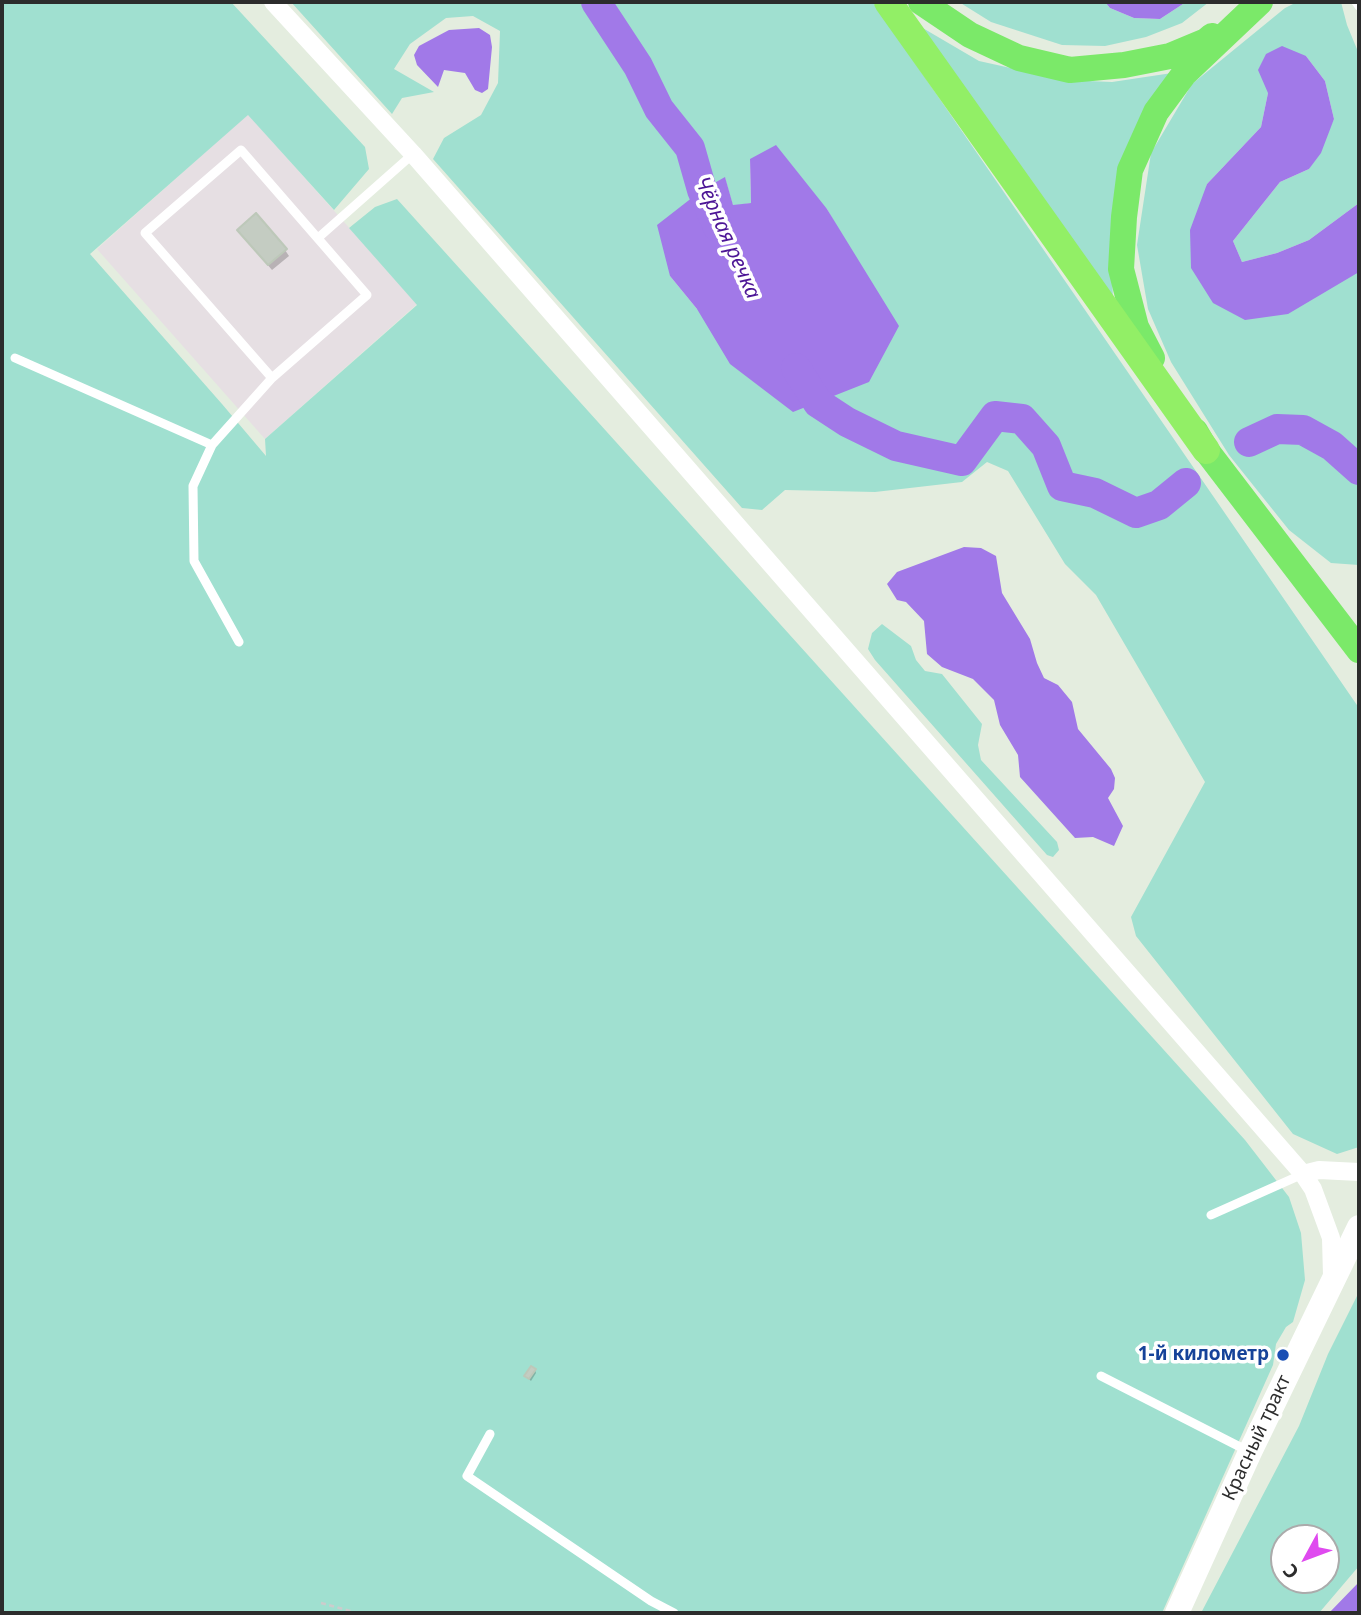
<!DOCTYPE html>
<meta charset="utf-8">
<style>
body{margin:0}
#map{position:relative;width:1361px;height:1615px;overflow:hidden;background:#e4eddf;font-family:"Noto Sans",sans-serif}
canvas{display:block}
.frame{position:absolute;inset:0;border:4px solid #2c2c2c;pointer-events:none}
.north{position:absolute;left:1270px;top:1524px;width:70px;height:70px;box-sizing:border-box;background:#fff;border:2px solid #ababab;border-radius:50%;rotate:229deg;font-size:19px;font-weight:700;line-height:28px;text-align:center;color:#2c2c2c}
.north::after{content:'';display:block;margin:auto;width:24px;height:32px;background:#df4aef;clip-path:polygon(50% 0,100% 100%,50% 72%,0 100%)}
</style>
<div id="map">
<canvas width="1361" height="1615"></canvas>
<div class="frame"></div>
<div class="north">С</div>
</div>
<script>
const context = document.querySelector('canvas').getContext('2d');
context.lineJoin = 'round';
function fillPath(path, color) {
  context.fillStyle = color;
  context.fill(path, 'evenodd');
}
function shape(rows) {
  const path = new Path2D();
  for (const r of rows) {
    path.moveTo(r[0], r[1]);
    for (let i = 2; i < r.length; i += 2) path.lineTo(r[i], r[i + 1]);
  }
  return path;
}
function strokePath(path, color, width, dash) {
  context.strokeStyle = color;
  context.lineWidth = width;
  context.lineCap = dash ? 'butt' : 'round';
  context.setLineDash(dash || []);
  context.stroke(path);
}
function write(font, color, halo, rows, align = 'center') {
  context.font = font + ' "Noto Sans",sans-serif';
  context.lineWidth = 7;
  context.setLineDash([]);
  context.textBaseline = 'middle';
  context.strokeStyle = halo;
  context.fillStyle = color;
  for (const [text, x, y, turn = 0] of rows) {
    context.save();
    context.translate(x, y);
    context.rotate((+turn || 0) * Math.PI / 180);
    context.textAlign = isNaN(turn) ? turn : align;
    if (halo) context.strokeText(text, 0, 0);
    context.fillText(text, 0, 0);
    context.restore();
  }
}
fillPath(shape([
 [248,114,417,304,265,439,97,249]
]), '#e6dfe3');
fillPath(shape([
 [2,2,231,2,365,147,369,169,334,210,248,115,90,254,222,404,266,456,265,439,417,305,349,228,375,207,397,199,1245,1140,1289,1197,1301,1233,1305,1280,1293,1322,1286,1327,1276,1344,1273,1365,1162,1613,2,1613],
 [291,2,873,2,1359,708,1359,1147,1337,1154,1293,1134,1136,936,1131,917,1205,782,1096,595,1065,564,1008,471,987,462,962,482,875,492,785,490,762,510,742,508,433,159,444,138,481,115,498,83,500,31,473,16,446,18,410,44,394,69,434,92,402,98,392,114],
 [750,159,827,209,846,243,697,309,670,276,725,178,733,206,751,203],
 [959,2,1105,2,1110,8,1134,18,1160,19,1186,2,1209,2,1182,23,1146,37,1105,46,1062,45,991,22],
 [1297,2,1341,2,1347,25,1359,54,1359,203,1309,240,1277,253,1242,262,1233,241,1280,182,1309,169,1334,119,1325,81,1306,56,1268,93,1261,127,1207,184,1191,268,1359,272,1359,565,1331,563,1289,530,1229,455,1171,362,1148,309,1137,245,1151,153,1192,84,1285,8],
 [921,27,979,61,1065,80,1112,82,1172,73,1111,249,1113,299],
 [882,624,911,646,916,660,925,671,942,674,982,724,978,745,981,760,1057,842,1059,850,1053,857,1047,855,875,660,868,649,872,633],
 [1359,1292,1359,1566,1319,1613,1201,1613,1299,1426,1328,1354],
 [1284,1538,1326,1538,1326,1580,1284,1580]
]), '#a0e0d0');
fillPath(shape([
 [1105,2,1186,2,1160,19,1134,18,1110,8],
 [479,28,490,35,492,47,488,89,482,93,475,90,465,73,444,70,438,87,417,65,414,55,419,46,449,30],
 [1282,46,1306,56,1325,81,1334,119,1321,153,1309,169,1280,182,1233,241,1242,262,1277,253,1309,240,1359,203,1359,272,1288,314,1245,320,1213,303,1191,268,1190,230,1207,184,1261,127,1268,93,1258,70,1266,54],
 [776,145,827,209,899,326,869,382,793,412,730,364,697,309,670,276,657,225,702,190,725,177,733,205,751,203,750,159],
 [964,547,981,548,996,556,1002,593,1030,639,1037,663,1044,678,1058,685,1072,702,1078,729,1111,769,1115,778,1114,789,1108,798,1123,826,1114,846,1093,837,1075,838,1020,777,1018,755,1000,725,994,700,973,679,942,667,927,654,924,621,906,602,897,600,887,584,897,572],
 [1359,1582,1359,1613,1329,1613]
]), '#a179e8');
fillPath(shape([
 [243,236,285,250,289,256,272,270],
 [535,1370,536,1373,531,1381,526,1376]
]), '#0003');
strokePath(shape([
 [596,2,638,66,659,109,690,148,702,190,718,227],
 [796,368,818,403,847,422,896,446,962,461,995,416,1022,419,1046,446,1062,486,1095,493,1136,513,1159,505,1186,483],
 [1249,442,1277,429,1303,430,1332,446,1359,470]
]), '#a179e8', 30);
const building = shape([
 [256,213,287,249,268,265,237,230,256,213],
 [531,1366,536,1369,529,1379,524,1376,531,1366]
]);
fillPath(building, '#c4ccc2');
strokePath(building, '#bdc8b9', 2);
strokePath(shape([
 [321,1603,358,1613]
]), '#ccc', 2.5, [5, 3.5]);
strokePath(shape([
 [1356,2,1359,6],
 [241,150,367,295,272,378,145,233,241,150],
 [318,238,413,154],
 [15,358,212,445],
 [239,642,194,561,193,486,212,445,272,378],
 [1211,1215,1303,1174],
 [1101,1376,1248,1451],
 [490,1434,467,1476,651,1601,674,1613]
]), '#fff', 9);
strokePath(shape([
 [273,2,413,154,1303,1174,1313,1189,1331,1238,1332,1276],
 [1303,1174,1319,1170,1359,1172]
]), '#fff', 18);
strokePath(shape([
 [1177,1613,1250,1452,1359,1227]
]), '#fff', 24);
strokePath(shape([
 [921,2,970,35,1019,58,1070,70,1124,65,1170,56,1206,41,1212,36],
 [1152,358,1136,327,1121,269,1124,217,1130,170,1156,112,1184,74,1260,2],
 [1195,431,1206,450,1359,650]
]), '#7be969', 26);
strokePath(shape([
 [888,2,1206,450]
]), '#92ef66', 28);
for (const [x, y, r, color] of [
 [1283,1355,7,"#1a4fb4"]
]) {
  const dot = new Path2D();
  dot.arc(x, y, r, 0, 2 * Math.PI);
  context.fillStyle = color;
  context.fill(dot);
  strokePath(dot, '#fff', 2.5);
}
write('bold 19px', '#164399', '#fff', [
 ["1-й километр",1269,1355]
], 'right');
write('19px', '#2c2c2c', '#fff', [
 ["Красный тракт",1257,1438,-65]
]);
write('italic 21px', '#4d1696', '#fff', [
 ["Чёрная речка",727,238,66]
]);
</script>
